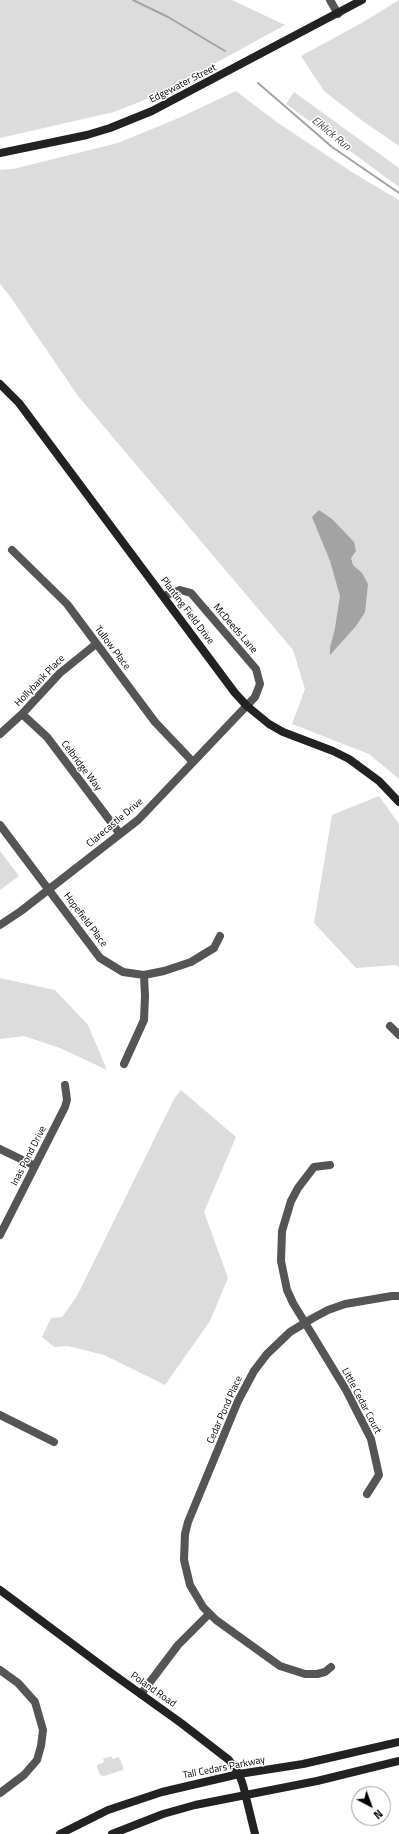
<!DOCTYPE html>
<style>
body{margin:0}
#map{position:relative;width:399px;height:1834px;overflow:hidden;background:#fff;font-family:"Titillium Web",sans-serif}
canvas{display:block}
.north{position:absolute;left:351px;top:1786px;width:40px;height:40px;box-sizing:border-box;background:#fff;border:1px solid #999;border-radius:50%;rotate:139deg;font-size:11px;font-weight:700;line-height:16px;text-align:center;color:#000}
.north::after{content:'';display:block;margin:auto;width:14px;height:18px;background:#000;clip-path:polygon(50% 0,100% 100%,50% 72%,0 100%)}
</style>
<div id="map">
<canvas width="399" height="1834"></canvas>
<div class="north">N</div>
</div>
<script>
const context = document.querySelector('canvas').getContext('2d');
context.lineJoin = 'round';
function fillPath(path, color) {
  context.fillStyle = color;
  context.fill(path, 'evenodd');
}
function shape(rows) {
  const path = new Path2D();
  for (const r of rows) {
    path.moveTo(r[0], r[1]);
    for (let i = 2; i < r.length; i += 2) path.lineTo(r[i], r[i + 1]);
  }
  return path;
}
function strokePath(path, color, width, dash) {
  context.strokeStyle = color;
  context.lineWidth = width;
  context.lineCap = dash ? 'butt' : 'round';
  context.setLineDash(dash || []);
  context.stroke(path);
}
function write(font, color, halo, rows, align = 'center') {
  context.font = font + ' "Titillium Web",sans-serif';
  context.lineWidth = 3;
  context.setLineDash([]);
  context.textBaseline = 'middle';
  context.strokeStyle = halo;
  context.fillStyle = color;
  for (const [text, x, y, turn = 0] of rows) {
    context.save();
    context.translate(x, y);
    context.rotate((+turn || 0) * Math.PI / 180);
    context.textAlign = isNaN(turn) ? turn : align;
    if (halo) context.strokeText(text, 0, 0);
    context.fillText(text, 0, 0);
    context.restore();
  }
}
fillPath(shape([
 [0,0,232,0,285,25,157,95,114,112,0,138],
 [399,0,399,146,364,122,324,91,301,56,365,21],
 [236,91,278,123,355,174,399,200,399,779,369,754,292,724,305,689,293,650,78,396,9,295,0,284,0,170,13,169,118,143,181,117],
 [294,92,399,168,399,187,286,104],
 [379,796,399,824,399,967,396,965,356,968,314,923,332,815],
 [0,851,19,876,0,890],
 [0,978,55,990,88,1025,107,1070,60,1048,24,1036,0,1039],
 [181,1090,236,1137,204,1212,228,1278,210,1321,165,1385,104,1355,68,1346,54,1347,42,1337,51,1318,62,1317,77,1296,174,1099],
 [111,1756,113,1759,118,1757,120,1759,123,1767,123,1770,104,1776,100,1775,97,1767,97,1765,104,1762,103,1759]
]), '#dcdcdc');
fillPath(shape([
 [319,510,332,519,354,542,356,551,351,558,353,565,362,573,368,584,365,612,356,626,330,655,330,648,335,628,340,596,330,561,312,517]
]), '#a3a3a3');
strokePath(shape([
 [133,0,168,17,225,51],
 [258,83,332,147,399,193]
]), '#a3a3a3', 2);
strokePath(shape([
 [330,0,338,14],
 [12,550,67,604,155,722,193,762],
 [22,714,47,737,120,834],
 [0,734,22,714,60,673,96,644],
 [0,825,100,958,123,972,144,975,164,971,191,962,214,948,220,936],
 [0,925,21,911,138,820,255,697,260,684,256,669,191,593,180,590,164,596],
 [390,1026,399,1035],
 [124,1064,144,1020,145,996,144,975],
 [0,1149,35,1166],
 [330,1165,314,1167,298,1188,291,1201,282,1231,281,1261,287,1290,293,1303,346,1390,371,1439,379,1475,367,1494],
 [0,1235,65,1107,67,1100,65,1085],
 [0,1415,54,1442],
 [331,1667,325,1672,317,1674,305,1674,280,1666,216,1620,203,1607,190,1585,184,1560,185,1534,188,1522,238,1401,254,1371,267,1354,290,1332,313,1318,328,1310,345,1304,392,1296,399,1296],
 [0,1670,18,1683,35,1702,43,1730,41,1746,37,1760,24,1775,0,1793],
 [141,1694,178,1645,209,1614]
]), '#555', 8);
strokePath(shape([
 [0,153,87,135,110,128,152,111,362,0],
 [0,384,19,403,235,693,247,706,269,724,283,732,333,751,349,759,379,781,399,802],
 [0,1590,110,1672,181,1723,229,1760,239,1774,243,1785,255,1834],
 [60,1834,108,1810,162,1792,239,1774,303,1764,399,1742],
 [112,1834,163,1814,195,1805,317,1781,399,1761]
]), '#222', 8);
write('10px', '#000', '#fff', [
 ["Edgewater Street",183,84,-27],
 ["Planting Field Drive",187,611,53],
 ["McDeeds Lane",235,629,49],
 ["Tullow Place",112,648,53],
 ["Hollybank Place",40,681,-46],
 ["Celbridge Way",81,766,53],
 ["Clarecastle Drive",115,823,-40],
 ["Hopefield Place",85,920,53],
 ["Inas Pond Drive",29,1156,-63],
 ["Little Cedar Court",361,1401,62],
 ["Cedar Pond Place",225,1410,-66],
 ["Poland Road",153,1690,35],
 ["Tall Cedars Parkway",224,1768,-11]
]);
write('italic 11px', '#444', '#fff', [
 ["Elklick Run",331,134,39]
]);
</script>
